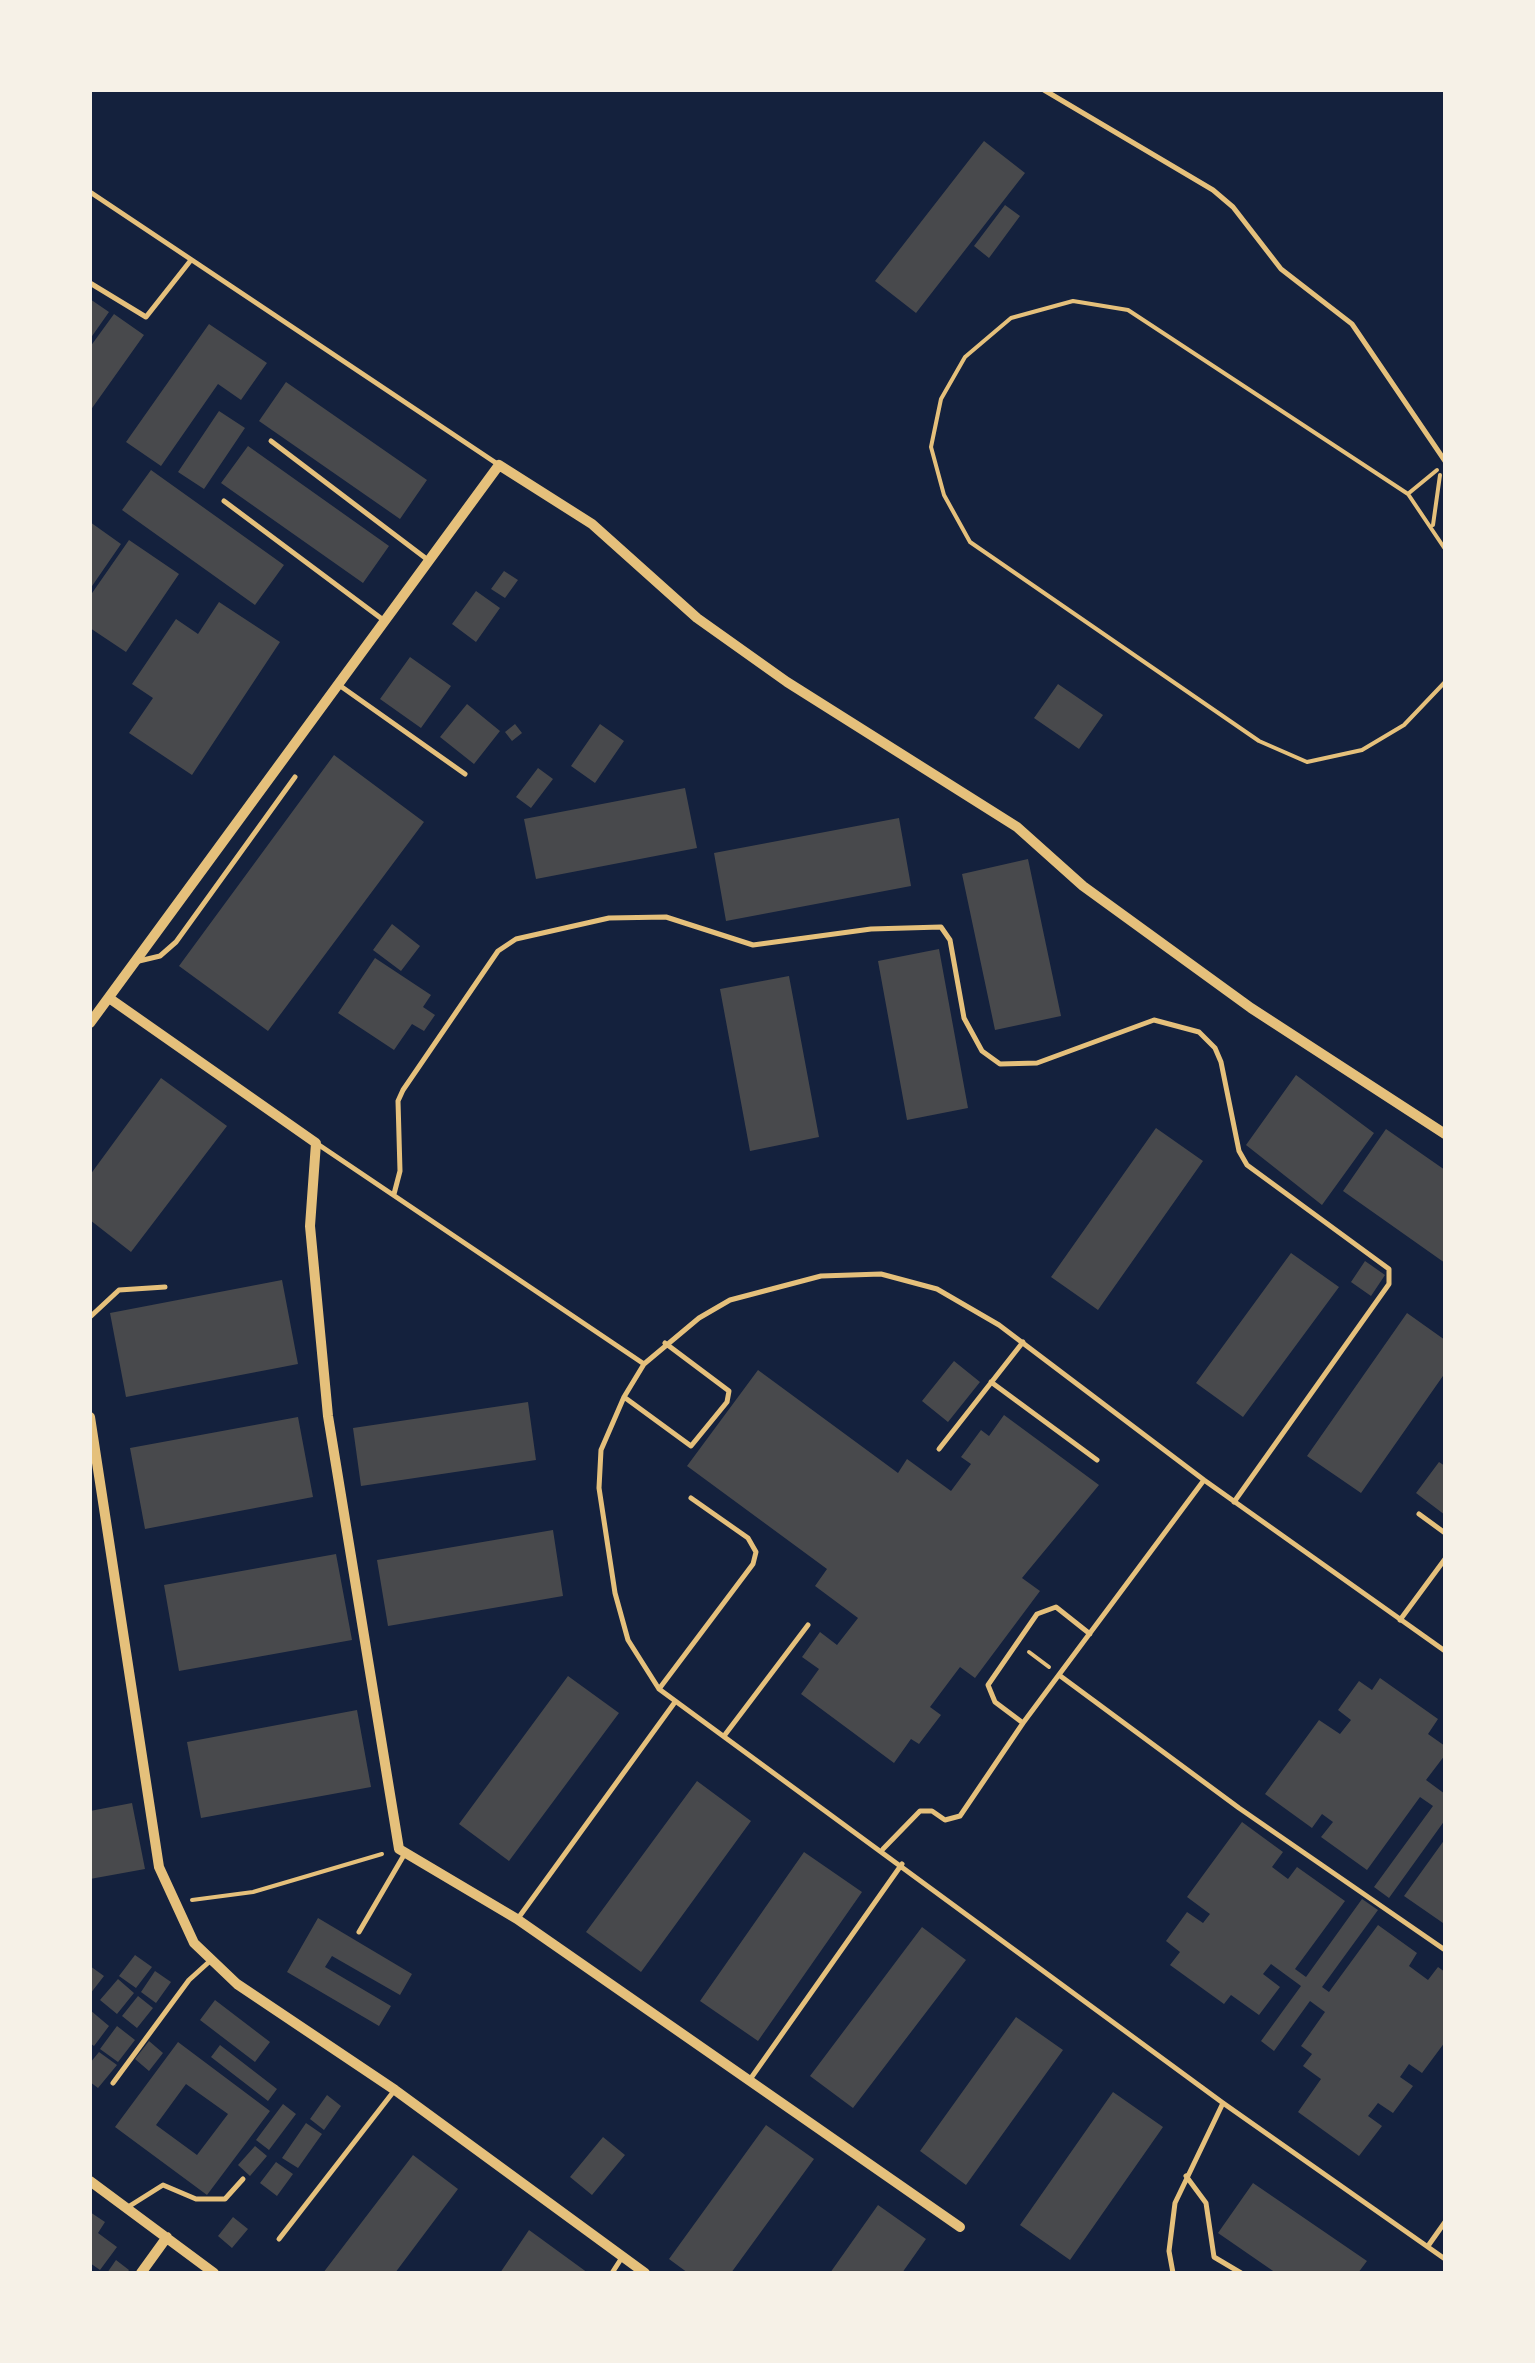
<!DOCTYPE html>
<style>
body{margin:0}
#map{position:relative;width:1535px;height:2363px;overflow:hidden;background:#14213d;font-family:"Noto Serif",serif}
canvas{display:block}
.frame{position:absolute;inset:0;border:92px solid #f6f1e7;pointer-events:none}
</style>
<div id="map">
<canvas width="1535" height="2363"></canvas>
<div class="frame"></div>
</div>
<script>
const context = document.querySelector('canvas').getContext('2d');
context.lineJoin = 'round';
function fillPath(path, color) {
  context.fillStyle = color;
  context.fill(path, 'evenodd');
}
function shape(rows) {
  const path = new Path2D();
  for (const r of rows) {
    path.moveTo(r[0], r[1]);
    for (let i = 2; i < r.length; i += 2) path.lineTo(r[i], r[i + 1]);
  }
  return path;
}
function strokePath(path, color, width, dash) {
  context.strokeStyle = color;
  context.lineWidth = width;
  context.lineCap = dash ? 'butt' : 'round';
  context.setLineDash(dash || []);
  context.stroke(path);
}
fillPath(shape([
 [984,141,1025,173,916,313,875,281],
 [1005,205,1020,216,989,258,974,246],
 [90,299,109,312,90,339],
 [114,314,144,335,90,411,90,347],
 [209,324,267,363,241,400,218,384,161,466,126,442],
 [286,382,427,480,400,519,259,421],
 [219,411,245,428,204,489,178,472],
 [248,446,389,546,363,583,221,483],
 [151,470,284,565,255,605,122,510],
 [90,522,121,544,90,589],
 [129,540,179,574,126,652,90,628,90,596],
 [504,571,518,580,505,598,491,589],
 [476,591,500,608,476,642,452,624],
 [219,602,280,642,192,775,129,733,153,698,132,684,176,619,198,634],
 [410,657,451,686,421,728,380,699],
 [1058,684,1103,715,1079,749,1034,718],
 [467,704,500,731,474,764,440,737],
 [515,724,522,733,512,741,505,732],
 [600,724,624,741,595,783,571,766],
 [334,755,424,822,268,1031,179,966],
 [538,768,553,779,531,808,516,797],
 [685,788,697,848,536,879,524,819],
 [899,818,911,886,726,921,714,853],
 [1028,859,1061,1016,995,1030,962,874],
 [392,924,420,946,401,971,373,950],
 [939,949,968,1108,907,1120,878,961],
 [375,958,431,995,423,1007,435,1015,424,1031,412,1024,394,1050,338,1013],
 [789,976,819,1137,750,1151,720,989],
 [1296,1075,1374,1133,1322,1205,1246,1145],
 [161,1078,227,1126,131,1252,90,1220,90,1175],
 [1156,1128,1203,1161,1098,1310,1051,1277],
 [1386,1129,1445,1170,1445,1263,1343,1191],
 [1291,1253,1339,1287,1243,1417,1196,1383],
 [1365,1261,1385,1275,1371,1296,1351,1282],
 [282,1280,298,1364,126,1397,110,1313],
 [1407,1313,1445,1340,1445,1373,1361,1493,1307,1456],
 [954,1361,980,1382,948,1422,922,1401],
 [758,1370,898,1473,907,1459,951,1491,971,1464,961,1457,981,1430,989,1436,1004,1415,1099,1485,1022,1578,1040,1591,975,1678,960,1667,930,1707,941,1715,919,1744,911,1739,894,1763,801,1694,819,1669,802,1657,820,1632,837,1645,858,1618,815,1586,827,1569,687,1466],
 [528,1402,536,1460,361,1486,353,1428],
 [298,1417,313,1497,145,1529,130,1448],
 [1439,1462,1445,1466,1445,1515,1416,1493],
 [553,1530,563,1596,388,1626,377,1560],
 [336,1554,352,1640,179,1671,164,1585],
 [568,1676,619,1713,509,1861,459,1824],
 [1380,1678,1438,1719,1428,1734,1445,1746,1445,1755,1426,1780,1445,1794,1445,1820,1389,1898,1374,1887,1433,1806,1420,1797,1367,1870,1321,1837,1333,1822,1322,1814,1312,1828,1265,1794,1319,1720,1340,1734,1351,1720,1338,1710,1359,1681,1372,1690],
 [357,1710,371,1787,201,1818,187,1742],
 [697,1781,751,1821,641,1972,586,1932],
 [132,1803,145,1869,90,1879,90,1811],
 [1242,1822,1283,1852,1272,1867,1288,1879,1297,1867,1345,1901,1295,1969,1306,1977,1362,1899,1378,1910,1322,1987,1329,1992,1378,1925,1417,1953,1409,1966,1428,1980,1438,1967,1445,1972,1445,2042,1422,2073,1409,2064,1400,2077,1413,2086,1393,2113,1378,2103,1368,2116,1382,2126,1359,2156,1298,2112,1321,2079,1303,2066,1312,2054,1301,2046,1325,2012,1310,2001,1274,2051,1261,2041,1301,1986,1271,1964,1263,1974,1280,1987,1259,2015,1231,1995,1224,2004,1170,1965,1180,1952,1166,1941,1187,1912,1203,1923,1210,1914,1187,1897],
 [1445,1839,1445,1921,1443,1923,1404,1896],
 [804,1852,862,1892,758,2041,700,2001],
 [318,1918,412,1974,400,1995,332,1956,325,1967,391,2006,379,2026,287,1972],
 [922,1927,966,1960,853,2108,810,2076],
 [135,1955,152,1967,136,1988,119,1976],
 [90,1966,104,1976,90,1994],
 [155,1971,171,1982,156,2003,141,1992],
 [118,1979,134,1993,117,2014,100,2000],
 [138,1996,153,2008,137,2028,122,2016],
 [215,2000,270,2042,255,2062,200,2020],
 [90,2010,109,2026,94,2046,90,2043],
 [1016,2017,1063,2050,966,2185,920,2151],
 [117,2026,135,2040,118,2062,100,2049],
 [149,2041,163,2053,149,2071,135,2059],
 [178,2042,270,2111,207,2195,115,2127],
 [186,2084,228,2114,197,2155,156,2125],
 [220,2045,277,2089,268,2101,211,2057],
 [99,2052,117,2065,98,2088,90,2082,90,2063],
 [1113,2092,1163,2127,1070,2260,1020,2225],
 [327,2095,341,2106,324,2130,310,2119],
 [283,2104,296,2114,269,2150,256,2140],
 [306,2123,322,2134,298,2168,282,2158],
 [766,2125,814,2159,731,2273,688,2273,669,2259],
 [603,2137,625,2155,592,2195,570,2177],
 [255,2146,267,2156,250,2176,238,2165],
 [413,2155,458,2189,395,2273,323,2273],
 [276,2162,293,2174,277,2196,260,2183],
 [1253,2183,1367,2261,1358,2273,1276,2273,1218,2233],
 [878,2205,926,2239,902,2273,830,2273],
 [90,2212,105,2222,98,2233,117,2247,100,2270,90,2263],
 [233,2217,248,2229,232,2248,218,2236],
 [529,2230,588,2273,500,2273],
 [116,2260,129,2270,127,2273,107,2273]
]), '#48494c');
strokePath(shape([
 [1409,493,1437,470],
 [1433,525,1440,475],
 [1445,549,1408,494,1128,310,1073,301,1011,318,965,357,941,399,931,447,944,495,970,542,1259,741,1307,762,1362,750,1404,725,1445,682],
 [1029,1652,1049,1667],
 [192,1900,253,1892,382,1854]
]), '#e5c07b', 4);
strokePath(shape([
 [1044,90,1213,190,1233,207,1281,269,1352,324,1445,461],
 [90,192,499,465],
 [90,283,146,317,191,260],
 [271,441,428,560],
 [224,501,382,619],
 [339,685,465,774],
 [139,961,160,956,176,942,295,777],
 [319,1145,644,1364],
 [394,1194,400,1171,398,1101,403,1090,498,951,516,939,609,918,666,917,753,945,871,929,941,927,950,940,964,1018,982,1051,1000,1064,1037,1063,1154,1020,1199,1032,1215,1048,1221,1062,1239,1151,1247,1165,1389,1269,1389,1284,1234,1502],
 [90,1317,119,1290,165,1287],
 [991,1382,1097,1460],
 [624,1397,691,1446,727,1402,729,1391,665,1343],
 [939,1449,1023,1342],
 [1419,1514,1445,1533],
 [1400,1620,1445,1559],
 [1445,1651,1204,1480,999,1325,937,1289,881,1274,821,1276,730,1300,699,1318,644,1364,624,1397,601,1450,599,1488,615,1593,628,1640,659,1689,1223,2103,1445,2259],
 [1059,1675,1239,1808,1445,1950],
 [659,1689,753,1564,756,1552,748,1538,691,1498],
 [1023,1723,995,1702,988,1685,1037,1614,1056,1607,1090,1634],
 [724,1736,808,1625],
 [883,1849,920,1811,932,1811,945,1820,960,1816,1023,1723,1204,1480],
 [519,1917,675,1702],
 [359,1932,404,1855],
 [751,2078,902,1864],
 [113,2083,189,1980,210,1961],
 [1186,2176,1206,2203,1214,2257,1241,2273],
 [128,2207,163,2185,196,2199,225,2199,243,2179],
 [279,2239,394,2091],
 [1428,2246,1445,2222],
 [612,2273,621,2259],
 [1173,2273,1169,2251,1175,2203,1223,2103]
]), '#e5c07b', 5);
strokePath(shape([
 [109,998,316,1143,310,1226,328,1416,399,1849,517,1919,960,2227],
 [90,1023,499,465,592,524,697,618,787,682,1017,827,1083,886,1251,1008,1445,1134],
 [90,1417,159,1867,194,1943,237,1984,395,2090,645,2273],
 [90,2181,214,2273],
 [141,2273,167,2237]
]), '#e5c07b', 10);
</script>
